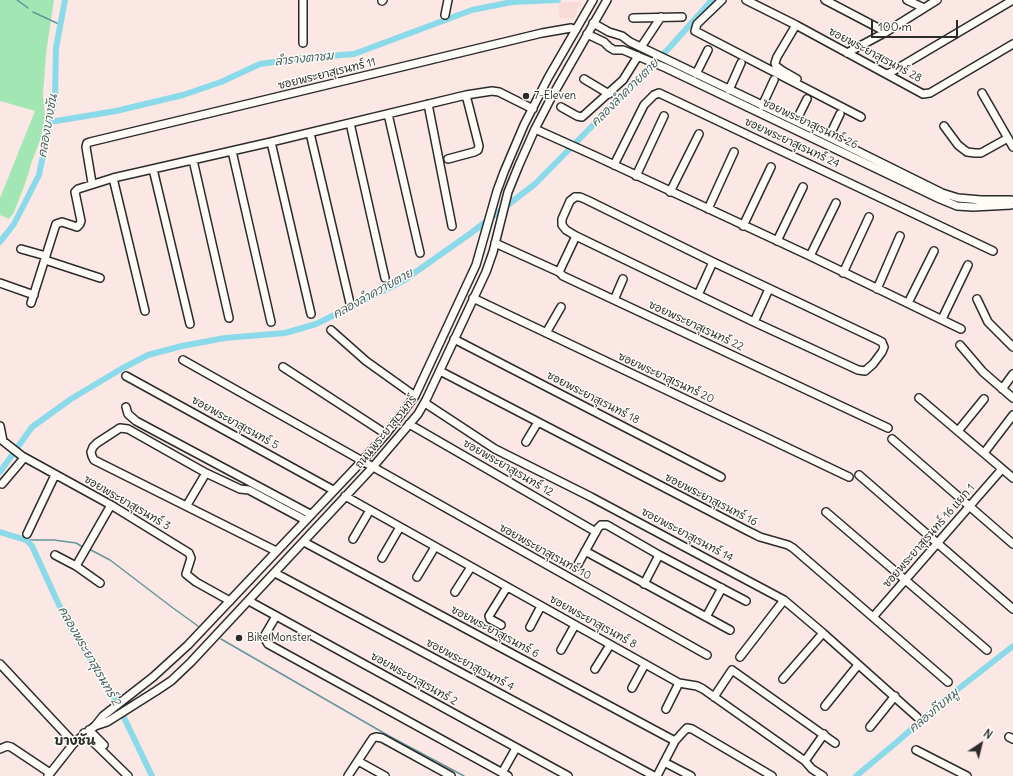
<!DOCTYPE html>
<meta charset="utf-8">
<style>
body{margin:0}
#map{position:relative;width:1013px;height:776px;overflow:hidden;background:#fbe8e4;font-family:Delius,sans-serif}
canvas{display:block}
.north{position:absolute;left:961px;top:724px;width:40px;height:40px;-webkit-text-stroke:3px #fdfcf7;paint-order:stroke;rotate:35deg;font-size:11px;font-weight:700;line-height:16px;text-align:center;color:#2b2b2b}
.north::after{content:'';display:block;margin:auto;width:14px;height:18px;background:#2b2b2b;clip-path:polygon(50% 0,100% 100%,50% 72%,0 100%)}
.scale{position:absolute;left:871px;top:20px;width:87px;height:18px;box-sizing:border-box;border:2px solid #2b2b2b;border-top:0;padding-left:5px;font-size:12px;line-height:14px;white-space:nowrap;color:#2b2b2b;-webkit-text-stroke:3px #fdfcf7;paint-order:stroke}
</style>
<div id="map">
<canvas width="1013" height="776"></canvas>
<div class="north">N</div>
<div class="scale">100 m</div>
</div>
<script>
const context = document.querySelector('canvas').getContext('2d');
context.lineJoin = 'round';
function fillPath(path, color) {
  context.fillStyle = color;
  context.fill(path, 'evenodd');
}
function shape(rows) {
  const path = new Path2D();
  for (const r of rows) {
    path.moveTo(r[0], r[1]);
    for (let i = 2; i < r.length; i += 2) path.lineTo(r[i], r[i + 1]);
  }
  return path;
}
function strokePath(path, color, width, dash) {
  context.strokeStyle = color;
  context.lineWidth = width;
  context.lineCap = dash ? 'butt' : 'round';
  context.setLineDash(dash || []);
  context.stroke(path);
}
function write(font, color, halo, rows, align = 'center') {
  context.font = font + ' Delius,"Playpen Sans Thai",sans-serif';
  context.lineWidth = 3;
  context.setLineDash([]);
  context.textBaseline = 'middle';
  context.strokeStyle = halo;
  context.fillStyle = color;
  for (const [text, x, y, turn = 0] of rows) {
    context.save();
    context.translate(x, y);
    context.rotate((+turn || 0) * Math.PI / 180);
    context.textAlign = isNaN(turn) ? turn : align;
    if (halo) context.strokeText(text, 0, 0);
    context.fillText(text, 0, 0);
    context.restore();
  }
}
fillPath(shape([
 [559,2,581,2,581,7,577,7,577,13,575,14,575,18,559,18]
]), '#fadad6');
fillPath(shape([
 [0,0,54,0,46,54,43,94,45,117,41,138,32,161,25,184,14,212,9,219,0,215,0,198,35,111,0,101]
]), '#a2e7b3');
strokePath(shape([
 [17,0,28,8],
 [33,12,61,25],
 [26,540,54,540,76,543,83,547],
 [89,549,110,560,173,608,198,626],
 [221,639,389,736,464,776]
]), '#65949d', 1.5);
strokePath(shape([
 [50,122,116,111,183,95,221,82,260,64,302,58,354,54,472,10,512,2,558,0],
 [0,242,14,224,39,175,55,97,56,48,65,0],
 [0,472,32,427,71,399,121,369,148,355,182,346,225,338,285,333,316,324,403,281,471,233,535,184,670,47,712,0],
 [0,532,26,540,32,546,65,618,117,703,152,776],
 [856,776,897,742,948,697,1013,646]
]), '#8bdae9', 6);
const minor = shape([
 [303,0,303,43],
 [722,0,697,24,695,31,697,32,861,117],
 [746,0,796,25,923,94,930,93,1013,44],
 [825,0,886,32],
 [907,0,924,8],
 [382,1,383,0],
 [445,15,448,0],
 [633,18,682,17],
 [593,23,609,32,622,36,630,42,829,137,942,193,958,198,981,200,1011,200],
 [796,25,777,57,775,63,776,66,783,71,797,79],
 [587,34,604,42,609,47,614,50,623,50,666,68,940,199,957,206,973,207,1011,205],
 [641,47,661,17],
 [847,53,886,32,937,0],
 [696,74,708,50],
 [888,74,1013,0],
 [584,79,609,94],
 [729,90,741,63],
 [982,93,1013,147],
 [428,104,452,226],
 [762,106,774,80],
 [561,107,577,116,582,117,623,80,638,56],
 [388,114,420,253],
 [796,121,807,99],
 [350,123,385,278],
 [944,126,958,145,967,152,975,153,981,153,1008,138],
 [535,129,593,155,810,256,961,329],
 [310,133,350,303],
 [829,137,840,114],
 [271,142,311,314],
 [232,151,271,322],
 [448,159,474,152,478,150,479,146,466,95],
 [193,160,229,318],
 [614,165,644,105,654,95,659,93,993,251],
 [153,169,190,324],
 [636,176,664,116],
 [113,178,145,311],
 [92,183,86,147,87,143,90,142,542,33,571,28,576,30],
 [670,192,699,134],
 [575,197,580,197,587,200,713,262,876,339,882,342,884,347,882,352,873,364,865,371,858,370,754,322,576,236,566,230,562,225,562,219,570,201,575,197],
 [708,209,734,152],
 [743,226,771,167],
 [777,241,803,187],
 [495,243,559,272,563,276,888,428],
 [21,249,46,256],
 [810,256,836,203],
 [45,260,100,278],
 [559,272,576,236],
 [843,273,869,217],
 [0,283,34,295],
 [877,289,900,236],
 [698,295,713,262],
 [473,298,849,477],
 [977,299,988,322,1013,347],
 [614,300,623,279],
 [31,303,56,224,62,222,77,227,80,224,81,221,75,192,78,189,113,178,271,142,466,95,492,91,499,92,533,109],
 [908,303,934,251],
 [942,319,968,265],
 [754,322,769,289],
 [331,330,366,361,415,396],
 [546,333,561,307],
 [454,339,721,477],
 [960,345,983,372,1013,398],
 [183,360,707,655],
 [283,367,386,434],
 [440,371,746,530,760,537,788,545,793,548,948,682],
 [126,376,333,490],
 [1002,389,1013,374],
 [919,398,1013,478],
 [425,403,495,449,591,497,784,600,823,633,917,717],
 [126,407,128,414,136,421,310,514],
 [409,424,596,532],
 [0,426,3,441,22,456,111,505,189,553,191,558,186,574,196,582,230,601],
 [958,431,984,399],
 [892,439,1013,544],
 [526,442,538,422],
 [984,453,1013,415],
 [859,475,1013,609],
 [2,484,24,458],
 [345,496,679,683,697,686,703,689,805,761,812,769,823,776],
 [187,505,206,473],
 [826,512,987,650],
 [27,534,55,475],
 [353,539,370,510],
 [304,542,675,741],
 [276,551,94,460,92,456,91,452,93,447,97,443,120,428,128,429,206,473,240,489,249,490,305,520],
 [585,551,730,630],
 [55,555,76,566],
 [382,558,400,527],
 [577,566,598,528,601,525,607,525,659,555,746,601],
 [275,573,654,776],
 [417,577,435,547],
 [100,583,76,566,111,505],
 [644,584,659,555],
 [455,592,471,567],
 [249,601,568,776],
 [276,616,265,635,265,639,268,644,508,776],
 [706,617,722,588],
 [873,617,1002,469],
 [501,625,490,619,489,616,507,587],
 [530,627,541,606],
 [561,650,575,625],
 [740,657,784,600],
 [0,664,74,743],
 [595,669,610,645],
 [783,679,823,633],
 [632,688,645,664],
 [714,697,732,670,835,743],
 [825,706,858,665],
 [666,709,679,683],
 [95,726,107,722,156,691,171,681,191,662,372,468,418,414,426,400,486,272,493,252,508,192,519,165,535,129,550,100,607,0],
 [870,727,895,696],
 [89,730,104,745],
 [84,733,128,776],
 [1009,737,1013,739],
 [0,749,7,746,11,747,50,773],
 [916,750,967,776],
 [358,761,385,776],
 [805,761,824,734],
 [664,762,691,776],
 [502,773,516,748],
 [48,776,74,743,95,726,103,716,153,677,188,645,363,460,386,434,415,396,476,265,497,191,504,172,524,125,548,78,593,0],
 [348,776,369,744,373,738,376,737,382,738,451,776],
 [657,776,675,741,684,731,687,728,692,729,772,776]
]);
strokePath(minor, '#2b2b2b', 10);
strokePath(minor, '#fdfcf7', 7);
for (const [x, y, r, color] of [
 [526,96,4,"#2b2b2b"],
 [239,638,4,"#2b2b2b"]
]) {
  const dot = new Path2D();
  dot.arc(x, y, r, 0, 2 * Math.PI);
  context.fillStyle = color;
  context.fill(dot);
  strokePath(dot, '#fdfcf7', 1.5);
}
write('11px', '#2b2b2b', '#fdfcf7', [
 ["ซอยพระยาสุเรนทร์ 28",875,55,28],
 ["ซอยพระยาสุเรนทร์ 11",327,74,-14],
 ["ซอยพระยาสุเรนทร์ 26",810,124,25],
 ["ซอยพระยาสุเรนทร์ 24",792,143,25],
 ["ซอยพระยาสุเรนทร์ 22",696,326,25],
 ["ซอยพระยาสุเรนทร์ 20",666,378,25],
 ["ซอยพระยาสุเรนทร์ 18",593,398,27],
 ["ซอยพระยาสุเรนทร์ 5",235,423,29],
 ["ถนนพระยาสุเรนทร์",386,432,-51],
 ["ซอยพระยาสุเรนทร์ 12",508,468,30],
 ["ซอยพระยาสุเรนทร์ 16",711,500,27],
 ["ซอยพระยาสุเรนทร์ 3",127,503,30],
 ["ซอยพระยาสุเรนทร์ 14",687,535,28],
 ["ซอยพระยาสุเรนทร์ 16 แยก 1",929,536,-49],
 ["ซอยพระยาสุเรนทร์ 10",545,552,29],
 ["ซอยพระยาสุเรนทร์ 8",593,622,29],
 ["ซอยพระยาสุเรนทร์ 6",495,632,28],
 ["ซอยพระยาสุเรนทร์ 4",470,665,28],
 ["ซอยพระยาสุเรนทร์ 2",414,679,29]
]);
write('11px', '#2b2b2b', '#fdfcf7', [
 ["7-Eleven",534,96],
 ["Bike Monster",247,638]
], 'left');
write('italic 12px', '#486064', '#fdfcf7', [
 ["ลำรางตาชม",304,59,-6],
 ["คลองลำควายตาย",625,93,-45],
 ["คลองบางชัน",48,126,-80],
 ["คลองลำควายตาย",373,294,-29],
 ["คลองพระยาสุเรนทร์ 2",89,656,60],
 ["คลองกีบหมู",934,711,-40]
]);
write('bold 13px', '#2b2b2b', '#fdfcf7', [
 ["บางชัน",75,741]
]);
</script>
